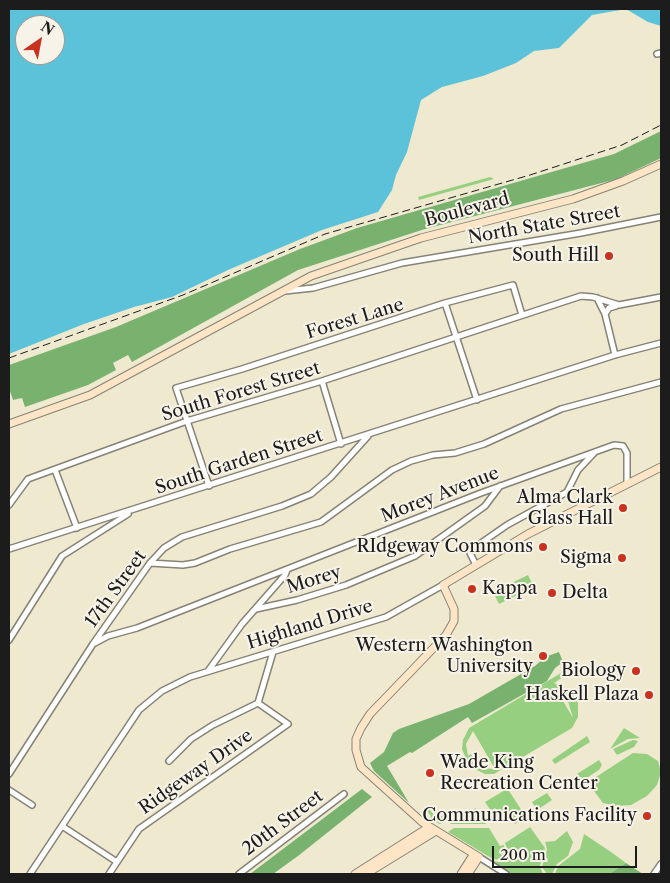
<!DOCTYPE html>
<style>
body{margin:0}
#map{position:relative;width:670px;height:883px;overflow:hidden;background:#efe9d0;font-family:"Libre Caslon Text",serif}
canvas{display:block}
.frame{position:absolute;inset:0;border:10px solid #1c1c1c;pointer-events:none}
.north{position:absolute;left:15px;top:15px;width:50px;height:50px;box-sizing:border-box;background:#f7f3e8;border:1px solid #9f9d96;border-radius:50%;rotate:33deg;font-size:14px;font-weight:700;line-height:20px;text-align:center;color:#1c1c1c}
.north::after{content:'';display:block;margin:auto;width:18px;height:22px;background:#c8321e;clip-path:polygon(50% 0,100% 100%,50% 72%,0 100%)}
.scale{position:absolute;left:492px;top:846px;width:145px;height:22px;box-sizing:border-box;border:2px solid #1c1c1c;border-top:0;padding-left:6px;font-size:15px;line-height:18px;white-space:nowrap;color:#1c1c1c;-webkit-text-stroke:4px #f7f3e8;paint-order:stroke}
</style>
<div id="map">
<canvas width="670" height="883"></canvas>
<div class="frame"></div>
<div class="north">N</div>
<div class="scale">200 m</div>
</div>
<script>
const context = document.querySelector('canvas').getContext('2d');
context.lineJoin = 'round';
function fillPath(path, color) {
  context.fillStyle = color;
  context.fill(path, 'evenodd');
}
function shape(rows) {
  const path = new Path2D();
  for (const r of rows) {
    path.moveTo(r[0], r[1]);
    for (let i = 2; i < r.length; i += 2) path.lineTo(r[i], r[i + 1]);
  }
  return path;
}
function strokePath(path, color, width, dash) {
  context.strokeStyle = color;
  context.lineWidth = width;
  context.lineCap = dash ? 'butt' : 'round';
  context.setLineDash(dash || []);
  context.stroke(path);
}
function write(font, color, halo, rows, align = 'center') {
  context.font = font + ' "Libre Caslon Text",serif';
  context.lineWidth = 4;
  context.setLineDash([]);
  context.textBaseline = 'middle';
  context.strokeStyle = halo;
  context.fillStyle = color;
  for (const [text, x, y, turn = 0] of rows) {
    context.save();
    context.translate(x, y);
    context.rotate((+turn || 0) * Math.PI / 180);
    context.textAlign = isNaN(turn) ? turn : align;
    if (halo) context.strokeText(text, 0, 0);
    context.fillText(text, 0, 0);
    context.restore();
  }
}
fillPath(shape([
 [490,177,494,179,419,200,418,197],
 [528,575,534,587,499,604,493,592],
 [561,673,563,677,554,683,571,691,578,703,578,717,572,728,494,774,485,774,469,766,462,749,463,740,469,728],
 [551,688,556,688,567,698,573,718,559,694,560,700],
 [473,731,495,769,494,769,481,768,471,761,474,759,471,754,468,756,466,744],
 [624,728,640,738,628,739,610,749],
 [587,736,590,742,555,764,552,760],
 [633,740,638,741,634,747,617,755,613,749],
 [633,753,647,754,658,761,661,772,657,785,647,796,631,805,616,806,603,803,594,791,596,777],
 [599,760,602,765,599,770,582,781,577,774],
 [505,790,509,791,526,817,515,824,510,816,507,818,503,812,499,814,495,808,491,811,485,802],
 [547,793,552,800,537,810,532,802],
 [476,808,486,824,450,824,451,823],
 [429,809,438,820,447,810,462,811,440,824,430,819,431,816,427,811],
 [530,827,545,848,540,866,543,874,512,874,490,860,498,862,505,860,508,851,505,843],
 [454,828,489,828,500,846,504,845,505,856,500,860,493,859,448,832],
 [567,831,573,842,568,856,557,864,552,874,547,874,542,867,547,849,545,842,555,841],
 [584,834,611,852,626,863,609,874,555,874,558,866,580,849]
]), '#97cf81');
fillPath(shape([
 [661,131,661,158,617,179,425,229,298,270,132,362,128,355,113,363,116,370,88,385,25,407,22,398,13,400,9,388,9,365,116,327,300,249,357,228,614,154],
 [559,652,563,662,555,668,547,681,472,723,468,717,412,753,410,752,387,766,409,803,374,771,370,763,384,752,393,733,399,729,469,704,535,666,545,657],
 [362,789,372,797,298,856,273,874,250,874],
 [626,863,643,874,609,874]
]), '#79b26f');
fillPath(shape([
 [9,9,661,9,661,26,648,22,626,9,592,15,559,48,534,51,516,63,483,76,442,87,421,100,407,152,396,175,392,190,378,212,322,230,228,270,172,297,134,307,84,324,9,354],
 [25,25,55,25,55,55,25,55]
]), '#5cc2da');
const street = shape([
 [657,54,661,53],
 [285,291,313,288,402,263,581,233,661,217],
 [597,298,605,314],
 [445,303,477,400],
 [615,355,605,314,609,308,616,306],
 [322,381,341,444],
 [55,470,77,528],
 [209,486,176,388,242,369,445,303,513,285,522,315],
 [9,505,28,479,187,421,322,381,581,296,593,297,619,305,661,297],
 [9,549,615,355,661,343],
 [150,563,183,565,195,563,230,549,321,522,392,470,411,461,433,455,455,453,484,444,561,409,661,382],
 [476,565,470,553,474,548,507,525,567,492,578,470,594,453],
 [256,609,297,600,346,585,415,556,485,506,500,486],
 [9,640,62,556,128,514],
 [93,644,108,636,137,628,481,493,614,445,623,446,627,453,627,484],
 [208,671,242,624,285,575,287,570],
 [169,761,191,739,213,725,258,703,273,652],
 [9,774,93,644,150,563,164,548,182,537,282,506,311,494,331,477,368,436],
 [9,790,32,805],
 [62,826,117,862],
 [479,857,506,874],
 [30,874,139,710,162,691,190,677,386,617,443,585],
 [109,874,139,829,288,724,258,703],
 [239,874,344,794],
 [654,874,661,864]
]);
const secondary = shape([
 [9,424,90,395,311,276,421,238,573,199,623,181,661,164],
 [355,874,429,827],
 [366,874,436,831],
 [461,874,473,855],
 [468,874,479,857,422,822,361,767,356,750,356,739,361,728,370,714,446,635,454,621,454,609,443,585,528,534,661,467]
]);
strokePath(street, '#868276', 8);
strokePath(secondary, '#868276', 9);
strokePath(street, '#fff', 5);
strokePath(secondary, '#fde5c5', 7);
strokePath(shape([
 [9,358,183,295,325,234,530,175,622,145,661,125]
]), '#1c1c1c', 1, [8, 4]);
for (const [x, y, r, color] of [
 [609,256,5,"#c8321e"],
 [623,508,5,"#c8321e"],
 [543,547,5,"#c8321e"],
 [622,558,5,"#c8321e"],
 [472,589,5,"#c8321e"],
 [552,593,5,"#c8321e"],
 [543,656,5,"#c8321e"],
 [636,671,5,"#c8321e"],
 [649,695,5,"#c8321e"],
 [430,773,5,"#c8321e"],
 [647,816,5,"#c8321e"]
]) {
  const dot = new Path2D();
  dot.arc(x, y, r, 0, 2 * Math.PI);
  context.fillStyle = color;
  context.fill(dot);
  strokePath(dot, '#f7f3e8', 2);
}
write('18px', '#1c1c1c', '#f7f3e8', [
 ["Boulevard",467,210,-15],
 ["North State Street",544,225,-10],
 ["Forest Lane",355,319,-17],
 ["South Forest Street",241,392,-17],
 ["South Garden Street",239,462,-18],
 ["Morey Avenue",440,495,-21],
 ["Morey",314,580,-17],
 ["17th Street",116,589,-54],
 ["Highland Drive",310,625,-17],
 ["Ridgeway Drive",196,772,-35],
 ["20th Street",283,823,-37]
]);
write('18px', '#1c1c1c', '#f7f3e8', [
 ["South Hill",599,256],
 ["Alma Clark",613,498],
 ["Glass Hall",613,519],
 ["RIdgeway Commons",533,547],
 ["Sigma",612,558],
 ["Kappa",482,589,"left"],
 ["Delta",562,593,"left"],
 ["Western Washington",533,646],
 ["University",533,667],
 ["Biology",626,671],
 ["Haskell Plaza",639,695],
 ["Wade King",440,763,"left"],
 ["Recreation Center",440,784,"left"],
 ["Communications Facility",637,816]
], 'right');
</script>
